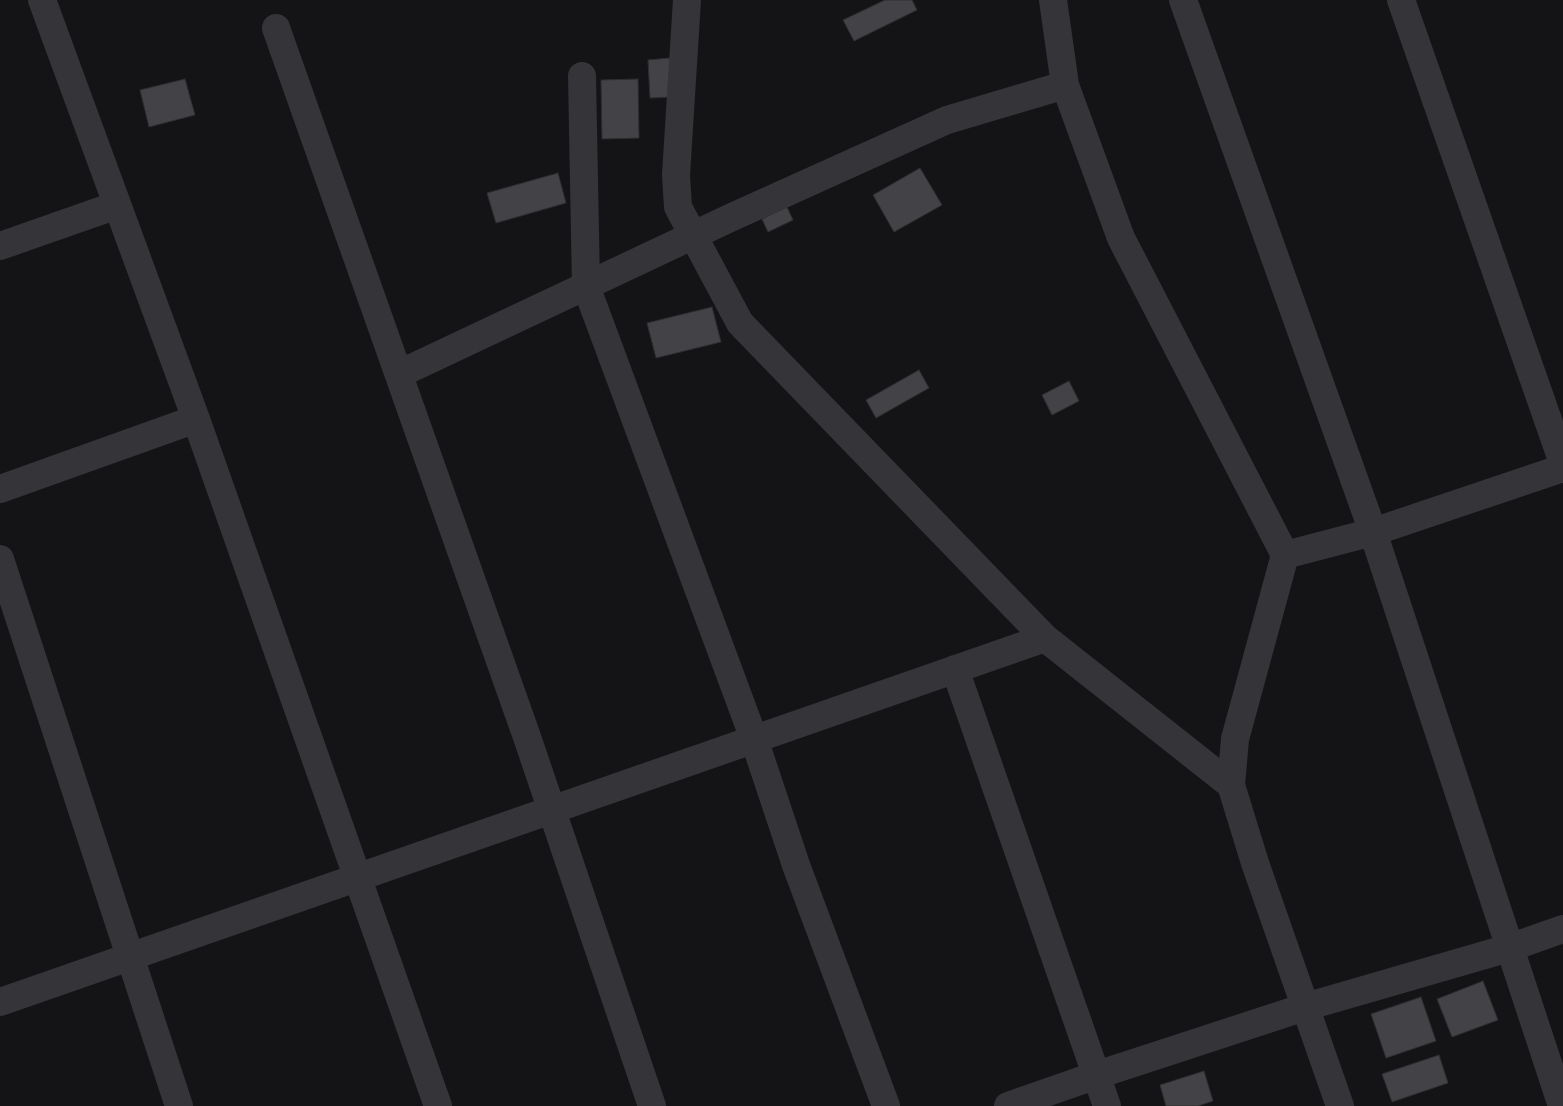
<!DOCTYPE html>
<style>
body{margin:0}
canvas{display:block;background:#141315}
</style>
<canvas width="1563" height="1106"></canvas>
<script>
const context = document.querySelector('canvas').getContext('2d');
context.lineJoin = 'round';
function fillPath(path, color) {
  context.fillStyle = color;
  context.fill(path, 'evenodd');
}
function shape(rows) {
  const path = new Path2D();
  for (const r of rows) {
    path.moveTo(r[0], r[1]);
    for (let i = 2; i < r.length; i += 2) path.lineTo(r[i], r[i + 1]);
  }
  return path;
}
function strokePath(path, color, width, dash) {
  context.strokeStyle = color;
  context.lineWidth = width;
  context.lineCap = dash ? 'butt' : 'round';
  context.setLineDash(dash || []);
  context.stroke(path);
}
const building = shape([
 [885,0,912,0,917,10,854,41,843,20,885,0],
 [670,58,672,97,650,98,648,60,670,58],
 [185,79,195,115,149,127,140,90,185,79],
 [638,79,639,138,602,139,601,80,638,79],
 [920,168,942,205,894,232,873,195,920,168],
 [558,173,566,203,496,223,487,193,558,173],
 [787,207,793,220,768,232,762,219,787,207],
 [712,307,721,342,656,358,647,323,712,307],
 [919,370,929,388,876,418,866,400,919,370],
 [1069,381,1079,401,1052,415,1042,395,1069,381],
 [1483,981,1498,1020,1452,1037,1437,999,1483,981],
 [1421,997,1436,1041,1386,1058,1371,1014,1421,997],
 [1439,1055,1448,1083,1392,1102,1382,1074,1439,1055],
 [1204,1071,1213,1101,1198,1106,1166,1106,1160,1085,1204,1071]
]);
fillPath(building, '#434347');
strokePath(building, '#2e2e30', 1);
strokePath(shape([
 [42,0,196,419,438,1106],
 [687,0,676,175,678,207,740,323,1045,638,1231,785],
 [1053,0,1065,85,1121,238,1285,555,1235,739,1231,785,1255,863,1340,1106],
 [1183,0,1373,532,1562,1106],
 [1401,0,1563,463],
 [276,28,527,737,652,1106],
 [582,76,586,286,754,739,796,865,886,1106],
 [0,246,117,205],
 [399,374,730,218,947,120,1065,85],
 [0,489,196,419],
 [1285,555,1373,532,1563,468],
 [0,559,179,1106],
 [955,669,1107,1106],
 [0,1002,1045,638],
 [1008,1106,1097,1075,1305,1007,1509,948,1563,929]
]), '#353539', 28);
</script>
